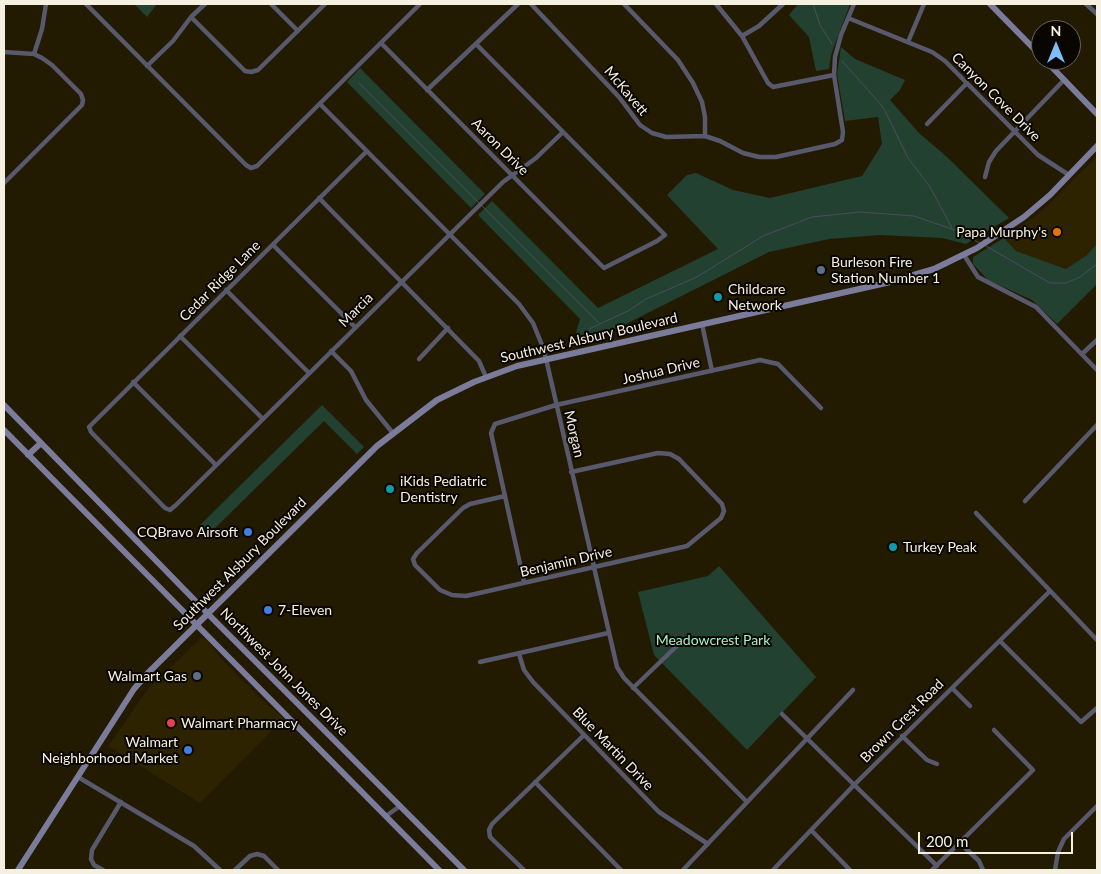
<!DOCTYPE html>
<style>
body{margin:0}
#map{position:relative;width:1101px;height:874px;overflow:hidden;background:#231a02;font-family:Lato,sans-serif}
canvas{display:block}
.frame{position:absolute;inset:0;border:5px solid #f6f0e1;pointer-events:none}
.north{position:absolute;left:1031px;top:20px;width:50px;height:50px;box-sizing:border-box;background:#090601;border:1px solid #68645b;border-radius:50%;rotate:0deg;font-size:14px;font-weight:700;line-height:20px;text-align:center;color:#f6f0e1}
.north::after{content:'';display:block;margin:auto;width:18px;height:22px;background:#7ebdf9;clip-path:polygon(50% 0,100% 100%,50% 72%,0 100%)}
.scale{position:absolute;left:918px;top:832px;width:155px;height:22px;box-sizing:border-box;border:2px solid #f6f0e1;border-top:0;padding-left:6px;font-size:15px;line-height:18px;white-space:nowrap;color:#f6f0e1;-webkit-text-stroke:4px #090601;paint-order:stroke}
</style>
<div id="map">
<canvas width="1101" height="874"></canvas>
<div class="frame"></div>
<div class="north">N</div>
<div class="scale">200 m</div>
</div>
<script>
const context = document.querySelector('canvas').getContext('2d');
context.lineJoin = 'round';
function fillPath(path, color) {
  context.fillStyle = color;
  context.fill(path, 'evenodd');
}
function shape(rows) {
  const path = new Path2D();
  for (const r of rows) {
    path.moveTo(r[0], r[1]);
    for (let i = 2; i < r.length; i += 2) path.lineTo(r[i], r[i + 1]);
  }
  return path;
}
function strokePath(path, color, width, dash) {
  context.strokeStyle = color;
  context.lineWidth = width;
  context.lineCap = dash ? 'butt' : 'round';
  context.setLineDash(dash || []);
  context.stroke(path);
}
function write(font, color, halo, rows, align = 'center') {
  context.font = font + ' Lato,sans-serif';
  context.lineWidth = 4;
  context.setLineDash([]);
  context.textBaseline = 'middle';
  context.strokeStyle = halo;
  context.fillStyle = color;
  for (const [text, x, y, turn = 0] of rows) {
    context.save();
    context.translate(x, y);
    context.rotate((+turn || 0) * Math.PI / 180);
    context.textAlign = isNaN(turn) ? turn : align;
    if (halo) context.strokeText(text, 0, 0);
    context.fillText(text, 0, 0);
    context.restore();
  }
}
fillPath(shape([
 [1097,156,1097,244,1087,255,1066,269,1016,251,1004,238,1043,210],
 [201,638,206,639,222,660,264,702,284,718,200,803,108,746,148,689]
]), '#2e2301');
fillPath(shape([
 [134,4,157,4,147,17],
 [798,4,850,4,831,55,829,69,816,71,809,37,789,15],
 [841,47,855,59,905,80,900,90,890,100,919,133,947,157,1009,218,966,244,942,238,880,235,829,239,769,252,606,334,580,342,575,336,580,319,478,215,492,201,598,308,718,249,667,195,687,175,696,173,733,190,770,198,862,176,882,144,878,117,845,121,837,74],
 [360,68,485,194,471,208,347,82],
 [1004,238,1016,251,1066,269,1087,255,1097,244,1097,284,1057,324,1032,300,988,280,973,264,973,257],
 [322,405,364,447,357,454,324,421,208,535,199,526],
 [719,566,816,677,747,750,654,655,638,592,708,576]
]), '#224130');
strokePath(shape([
 [813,4,820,25,832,44],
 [842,61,883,107,908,158,930,187,952,228],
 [359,83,479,203],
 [482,206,599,323],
 [986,246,1050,283,1066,283,1080,277,1097,264],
 [580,340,591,328,628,311,646,299,697,277,763,236,812,217,860,212,914,216,952,229,980,243]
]), '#4a4d5e', 1);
strokePath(shape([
 [86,4,246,165,251,168,257,166,420,4],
 [271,4,298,31],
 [531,4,619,97,640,125,652,133,666,137,705,136,720,141,743,153,759,157,776,157,835,144,842,140,843,132,834,75,835,57,841,35,854,4],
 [624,4,678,60,693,83,702,102,705,117,705,136],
 [716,4,742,36,768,83,773,87,834,75],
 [1086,4,1097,14],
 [191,17,245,71,251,72,258,70,325,4],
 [848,18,932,52,945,61,1038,155,1069,175],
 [742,36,759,26,783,4],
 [908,42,924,4],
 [381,43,604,268,657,241,665,235,476,44],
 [4,52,34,54,42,58,52,65,81,94,83,100,82,105,4,183],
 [34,54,42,29,46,4],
 [147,66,173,41,191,17,205,4],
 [427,90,518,4],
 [320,104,519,304,533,323,544,350,617,667,624,678,747,802],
 [927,124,967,83],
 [367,151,89,427,91,432,165,508,170,510,176,505,503,182,536,158,563,132],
 [985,177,989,162,996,151,1064,80],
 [319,198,479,361,486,377],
 [273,245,355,327],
 [964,255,978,277,1036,307,1097,370],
 [226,290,309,373],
 [702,324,712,371],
 [180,336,263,419],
 [331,351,351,371,366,400,392,432],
 [1082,354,1097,340],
 [419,359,448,328],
 [133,382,216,465],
 [505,496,470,504,463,508,417,553,413,559,415,565,440,590,452,595,466,596,687,546,721,518,724,511,722,504,679,459,670,454,658,453,571,472],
 [1025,501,1097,425],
 [976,513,1097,640],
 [524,582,491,433,495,424,556,405,760,360,778,364,821,408],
 [1000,641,1081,722,1097,708],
 [519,654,524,670,533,682,659,812,708,844],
 [480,662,608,633],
 [633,688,682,641,690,639],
 [952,688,970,706],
 [782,714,937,866],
 [902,736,927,760,937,764],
 [78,777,194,846,220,870],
 [535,782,621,870],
 [386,816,400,806],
 [811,830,850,870],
 [960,843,979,861,983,870],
 [103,870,94,865,91,859,92,850,121,802],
 [235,870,250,856,257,854,264,856,278,870],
 [524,870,490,837,489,830,492,824,584,735],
 [683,870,853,690],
 [773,870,854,785,1049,592],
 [932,870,1033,770,994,730],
 [1055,870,1058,852,1064,839,1097,806]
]), '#58596d', 4.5);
strokePath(shape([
 [990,4,1041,56],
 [1045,60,1097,114],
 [4,405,215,621,464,870],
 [4,430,439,870],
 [28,455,41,443],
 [18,870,134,689,148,673,377,446,437,400,474,382,517,366,886,283,934,269,977,248,1024,217,1050,195,1097,146]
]), '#7b7c9c', 6);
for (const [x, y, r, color] of [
 [1057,232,5,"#e8710a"],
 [821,270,5,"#5c6f8a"],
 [718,297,5,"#0f9aa8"],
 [390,489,5,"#0f9aa8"],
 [248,532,5,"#3f7fe0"],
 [893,547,5,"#0f9aa8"],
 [268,610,5,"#3f7fe0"],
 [197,676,5,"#5c6f8a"],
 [171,723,5,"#e0444e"],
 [188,750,5,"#3f7fe0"]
]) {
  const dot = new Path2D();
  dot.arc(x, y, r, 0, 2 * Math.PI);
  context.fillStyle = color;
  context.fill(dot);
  strokePath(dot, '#090601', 2);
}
write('14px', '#f6f0e1', '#090601', [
 ["McKavett",626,91,50],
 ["Canyon Cove Drive",996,97,45],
 ["Aaron Drive",500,147,45],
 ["Cedar Ridge Lane",220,281,-45],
 ["Marcia",356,310,-45],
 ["Southwest Alsbury Boulevard",589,338,-13],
 ["Joshua Drive",661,371,-13],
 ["Morgan",574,434,77],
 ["Benjamin Drive",566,562,-13],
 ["Southwest Alsbury Boulevard",240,564,-45],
 ["Northwest John Jones Drive",284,672,45],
 ["Brown Crest Road",902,721,-45],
 ["Blue Martin Drive",613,749,46]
]);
write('14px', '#f6f0e1', '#090601', [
 ["Papa Murphy's",1047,232,"right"],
 ["Burleson Fire",831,262],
 ["Station Number 1",831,278],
 ["Childcare",728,289],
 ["Network",728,305],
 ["iKids Pediatric",400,481],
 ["Dentistry",400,497],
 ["CQBravo Airsoft",238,532,"right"],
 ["Turkey Peak",903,547],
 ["7-Eleven",278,610],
 ["Walmart Gas",187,676,"right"],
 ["Walmart Pharmacy",181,723],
 ["Walmart",178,742,"right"],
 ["Neighborhood Market",178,758,"right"]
], 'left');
write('14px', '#a3f2c5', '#090601', [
 ["Meadowcrest Park",713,640]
]);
</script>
